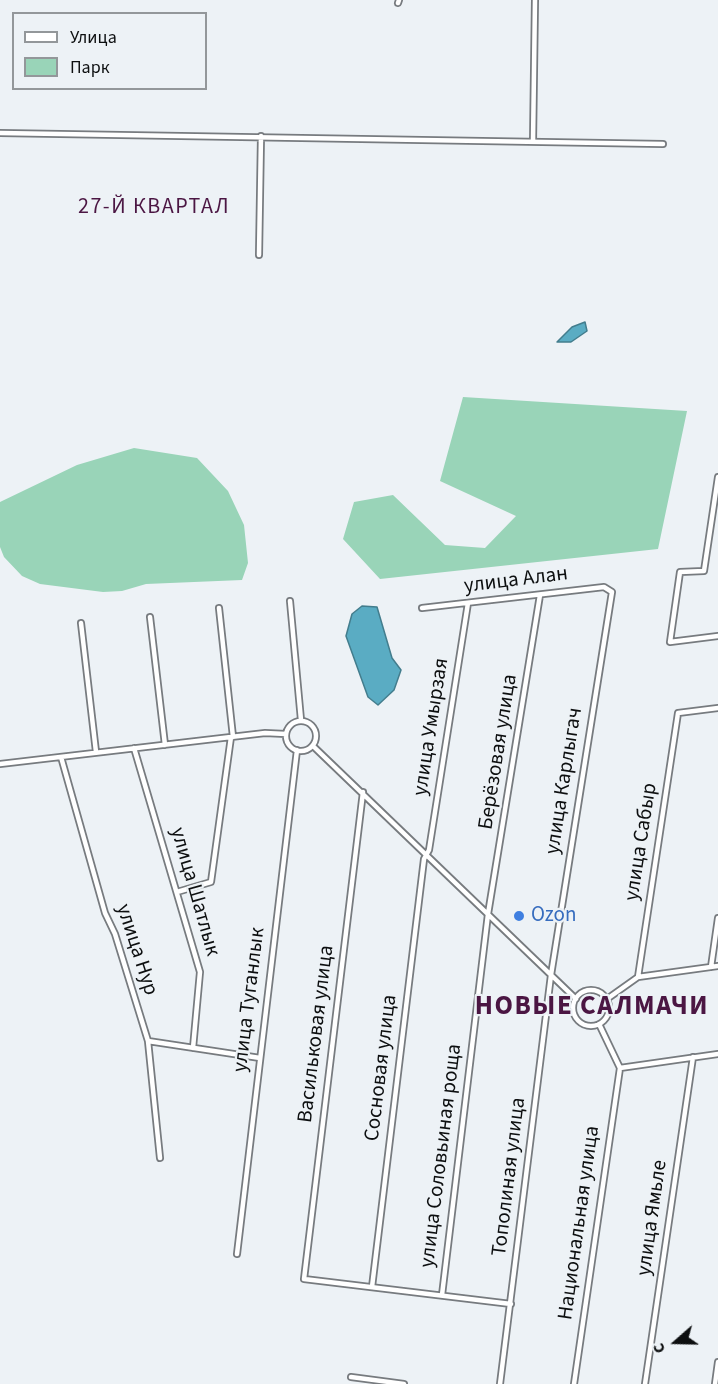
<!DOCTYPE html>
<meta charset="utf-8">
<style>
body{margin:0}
#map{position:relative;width:718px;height:1384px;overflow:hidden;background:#edf2f6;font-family:"Source Sans 3",sans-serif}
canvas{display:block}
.legend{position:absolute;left:12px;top:12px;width:195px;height:78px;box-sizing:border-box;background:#edf2f6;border:2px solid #93979a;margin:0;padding:8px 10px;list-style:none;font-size:18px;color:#0d0f10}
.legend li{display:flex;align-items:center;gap:12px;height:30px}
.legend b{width:30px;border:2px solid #93979a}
.north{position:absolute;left:646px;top:1312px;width:60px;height:60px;-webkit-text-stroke:4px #edf2f6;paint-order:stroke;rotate:250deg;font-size:16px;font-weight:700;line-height:24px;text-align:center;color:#0d0f10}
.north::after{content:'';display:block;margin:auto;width:21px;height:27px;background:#0d0f10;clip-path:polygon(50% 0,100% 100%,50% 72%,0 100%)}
</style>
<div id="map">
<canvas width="718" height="1384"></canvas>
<ul class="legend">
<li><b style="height:8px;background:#fff"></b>Улица</li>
<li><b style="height:16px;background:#99d4b8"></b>Парк</li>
</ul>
<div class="north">С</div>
</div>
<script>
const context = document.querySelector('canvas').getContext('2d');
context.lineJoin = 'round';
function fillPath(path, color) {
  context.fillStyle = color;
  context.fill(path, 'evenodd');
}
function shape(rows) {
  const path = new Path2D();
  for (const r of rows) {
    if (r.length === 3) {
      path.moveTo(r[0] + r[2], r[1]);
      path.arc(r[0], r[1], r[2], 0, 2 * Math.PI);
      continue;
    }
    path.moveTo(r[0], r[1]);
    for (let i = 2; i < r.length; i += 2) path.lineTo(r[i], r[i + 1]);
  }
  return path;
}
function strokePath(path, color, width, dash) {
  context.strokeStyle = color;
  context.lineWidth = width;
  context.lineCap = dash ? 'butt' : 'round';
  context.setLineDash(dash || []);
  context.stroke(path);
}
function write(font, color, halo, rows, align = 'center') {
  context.font = font + ' "Source Sans 3",sans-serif';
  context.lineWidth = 4.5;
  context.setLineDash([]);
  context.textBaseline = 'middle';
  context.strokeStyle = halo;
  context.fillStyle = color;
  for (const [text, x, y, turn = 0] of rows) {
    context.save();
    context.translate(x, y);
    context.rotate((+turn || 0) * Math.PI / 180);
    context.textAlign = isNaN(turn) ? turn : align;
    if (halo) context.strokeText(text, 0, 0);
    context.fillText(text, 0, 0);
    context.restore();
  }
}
fillPath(shape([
 [463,397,687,411,658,549,380,579,343,539,354,502,393,495,445,545,485,548,516,516,440,481],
 [134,448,197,458,228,491,244,525,248,563,242,580,146,584,122,591,103,592,40,584,22,576,4,557,0,547,0,502,77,465]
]), '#99d4b8');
const water = shape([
 [585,322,587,331,571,342,557,342,572,327,585,322],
 [362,606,377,607,392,658,401,670,394,690,378,705,368,697,346,636,352,614,362,606]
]);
fillPath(water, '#5aacc3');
strokePath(water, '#437d8d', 1.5);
const minor = shape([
 [398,3,399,0],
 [0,133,663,144],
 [533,142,535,0],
 [259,255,261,136],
 [718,477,704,571,680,572,670,642,718,636],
 [290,601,301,720],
 [219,608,233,737],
 [422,608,604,587,612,592,551,975,500,1384],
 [150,617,165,745],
 [81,623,96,752],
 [301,736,15],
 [313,746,576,999],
 [134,748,200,972,193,1048],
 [61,757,105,913,115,934,148,1041,160,1158],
 [0,764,265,733,286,734],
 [363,792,304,1279,511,1304],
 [177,892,211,882,231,737],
 [711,967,718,918],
 [638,977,678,713,718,708],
 [591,1008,18],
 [607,999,638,977,718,966],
 [599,1024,620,1068],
 [148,1041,260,1058],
 [620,1068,718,1054],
 [237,1254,297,750],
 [372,1287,424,859,429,850,468,603],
 [442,1295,488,914,540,595],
 [351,1377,404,1384],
 [574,1384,620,1068],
 [645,1384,693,1057],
 [715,1384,718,1362]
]);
strokePath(minor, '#777b7f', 8);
strokePath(minor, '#fff', 4.5);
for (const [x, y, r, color] of [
 [519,916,6,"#3f7fe0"]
]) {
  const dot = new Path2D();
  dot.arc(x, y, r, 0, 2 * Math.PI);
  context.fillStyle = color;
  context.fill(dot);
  strokePath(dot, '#edf2f6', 2);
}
write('21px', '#0d0f10', '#edf2f6', [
 ["улица Алан",516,581,-7],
 ["улица Умырзая",432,727,-81],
 ["Берёзовая улица",499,752,-81],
 ["улица Карлыгач",565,781,-81],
 ["улица Сабыр",642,842,-81],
 ["улица Шатлык",194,892,74],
 ["улица Нур",136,950,72],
 ["улица Туганлык",250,1000,-83],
 ["Васильковая улица",317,1034,-83],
 ["Сосновая улица",382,1068,-83],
 ["улица Соловьиная роща",442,1156,-83],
 ["Тополиная улица",510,1177,-83],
 ["улица Ямьле",653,1218,-82],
 ["Национальная улица",580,1223,-82]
]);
write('21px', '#366cbe', '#edf2f6', [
 ["Ozon",531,916]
], 'left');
context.letterSpacing = '1.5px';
write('22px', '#4b1643', '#edf2f6', [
 ["27-Й КВАРТАЛ",154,208]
]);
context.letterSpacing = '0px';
context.letterSpacing = '1.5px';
write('bold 27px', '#4b1643', '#edf2f6', [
 ["НОВЫЕ САЛМАЧИ",592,1008]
]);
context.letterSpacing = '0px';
</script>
